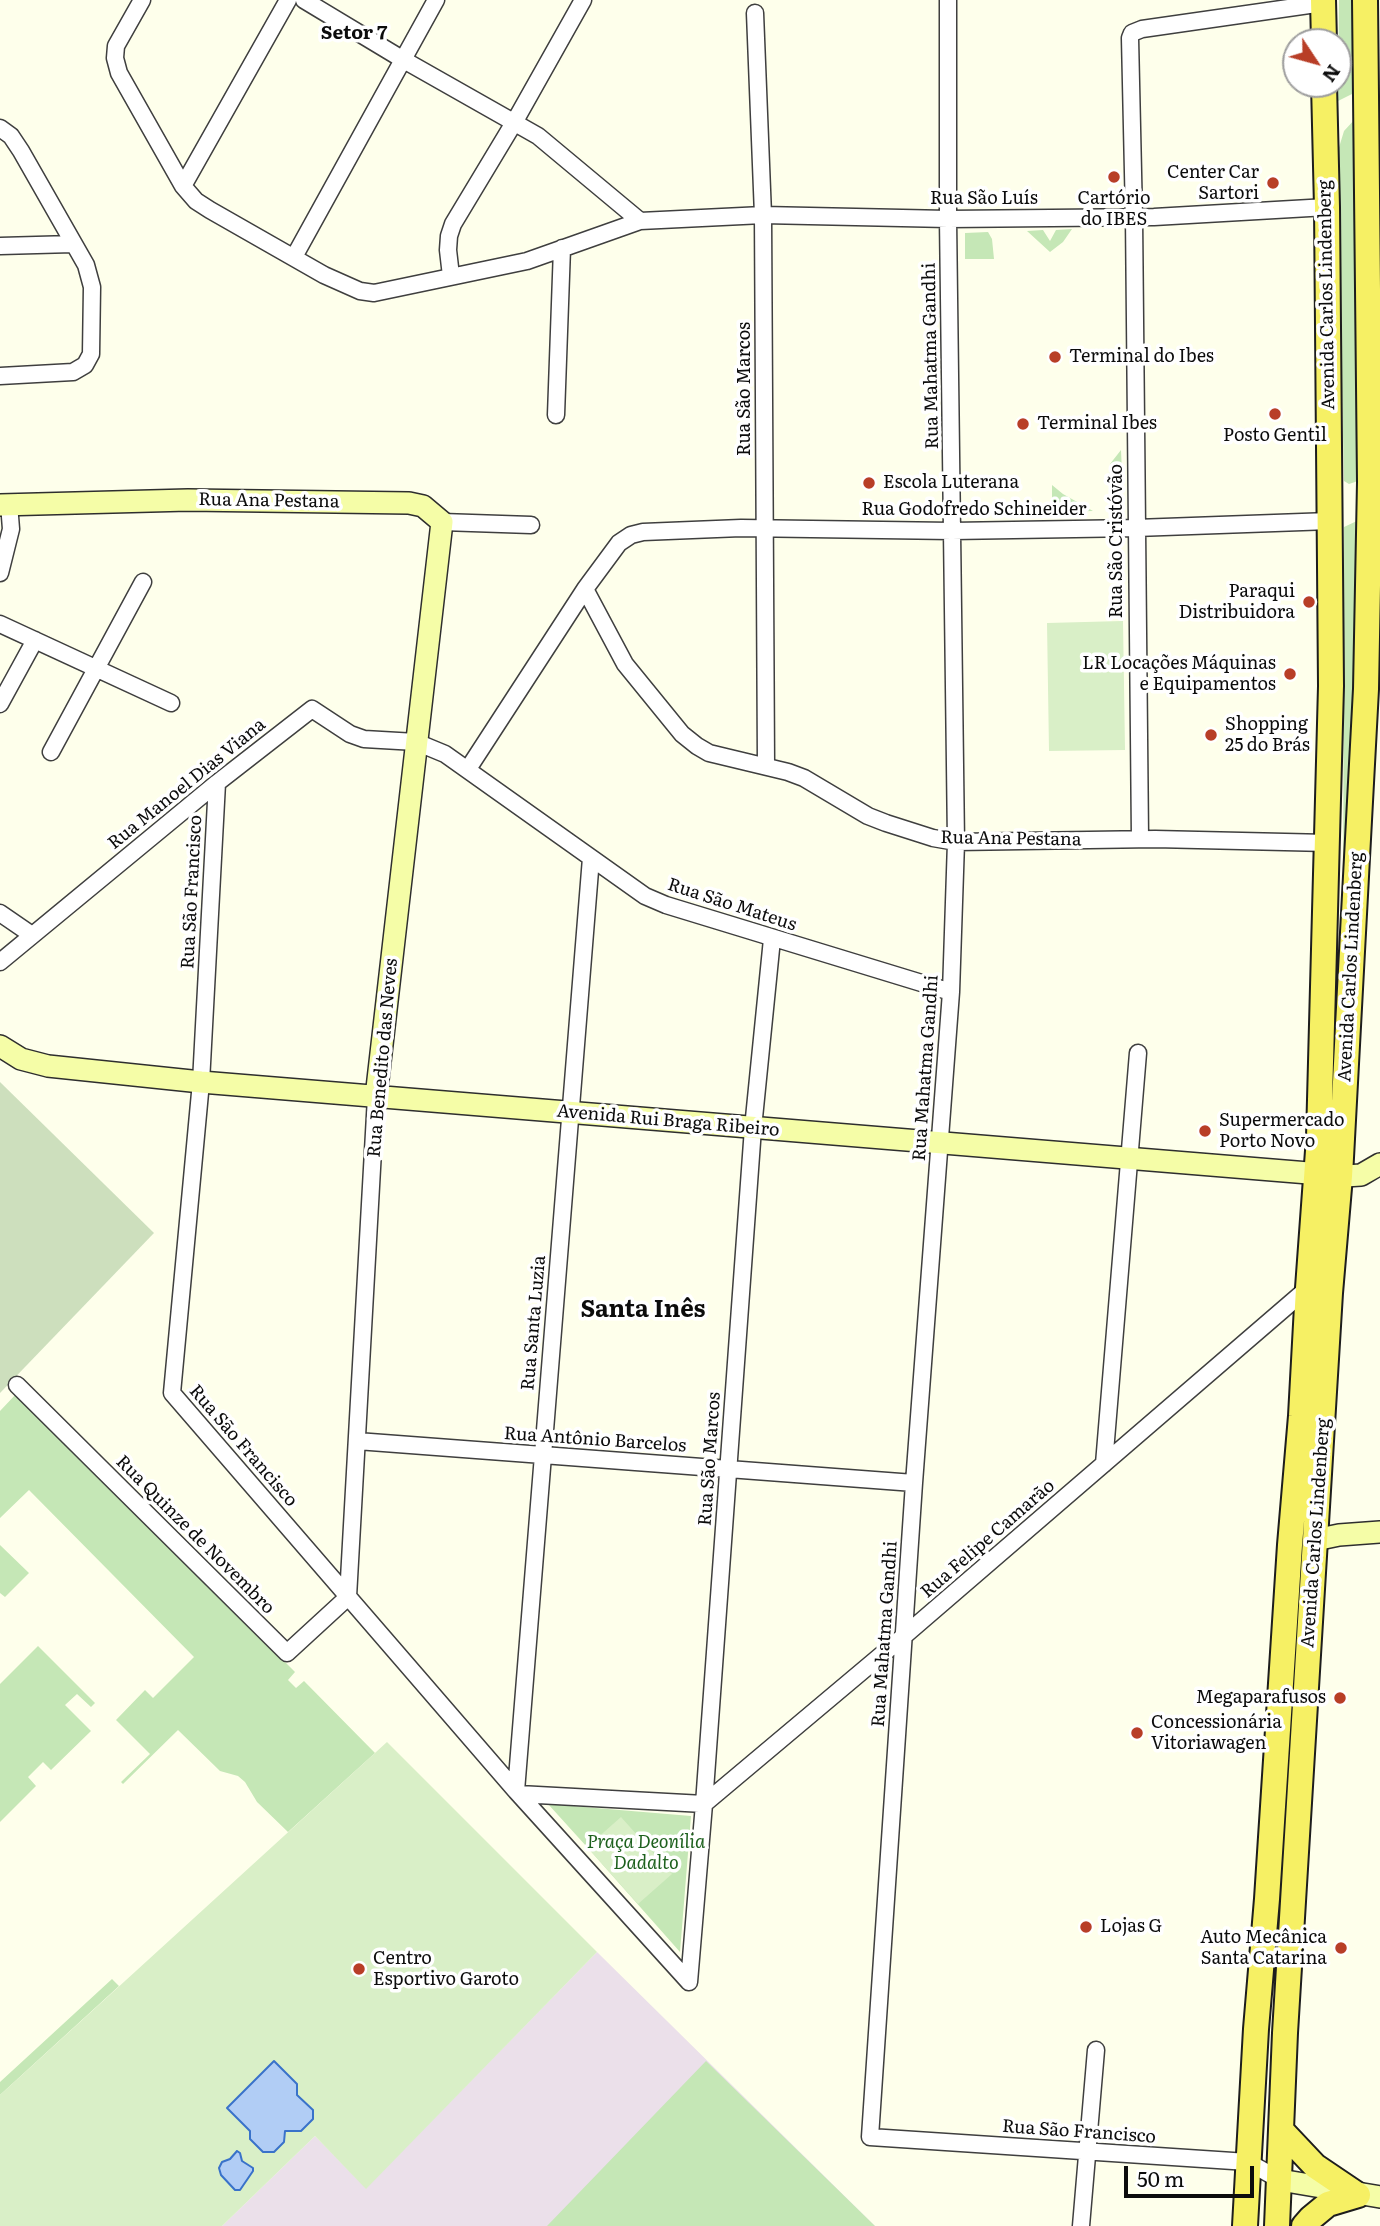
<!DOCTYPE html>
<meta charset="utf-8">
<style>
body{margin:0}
#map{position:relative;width:1380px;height:2226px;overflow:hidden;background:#feffeb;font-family:Literata,serif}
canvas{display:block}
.north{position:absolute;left:1282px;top:28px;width:70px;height:70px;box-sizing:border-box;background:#fff;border:2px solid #9e9e9e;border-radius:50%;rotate:126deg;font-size:19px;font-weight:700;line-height:28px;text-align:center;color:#0c0c0c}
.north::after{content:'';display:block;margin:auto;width:24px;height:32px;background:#b83e27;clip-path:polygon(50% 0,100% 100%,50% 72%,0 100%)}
.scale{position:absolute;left:1124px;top:2166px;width:130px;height:32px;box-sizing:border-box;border:4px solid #0c0c0c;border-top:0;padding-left:9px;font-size:21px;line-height:24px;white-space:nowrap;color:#0c0c0c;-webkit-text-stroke:5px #fff;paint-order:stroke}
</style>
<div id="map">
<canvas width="1380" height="2226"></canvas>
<div class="north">N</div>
<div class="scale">50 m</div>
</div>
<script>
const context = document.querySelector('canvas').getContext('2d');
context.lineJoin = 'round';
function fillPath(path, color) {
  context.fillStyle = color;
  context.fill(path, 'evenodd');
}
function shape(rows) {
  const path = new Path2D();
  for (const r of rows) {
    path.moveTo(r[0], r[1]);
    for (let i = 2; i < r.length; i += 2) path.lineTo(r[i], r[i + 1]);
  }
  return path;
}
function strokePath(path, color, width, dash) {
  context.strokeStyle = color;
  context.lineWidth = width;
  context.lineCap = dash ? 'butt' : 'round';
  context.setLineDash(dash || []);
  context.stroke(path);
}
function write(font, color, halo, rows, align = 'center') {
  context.font = font + ' Literata,serif';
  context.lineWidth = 7;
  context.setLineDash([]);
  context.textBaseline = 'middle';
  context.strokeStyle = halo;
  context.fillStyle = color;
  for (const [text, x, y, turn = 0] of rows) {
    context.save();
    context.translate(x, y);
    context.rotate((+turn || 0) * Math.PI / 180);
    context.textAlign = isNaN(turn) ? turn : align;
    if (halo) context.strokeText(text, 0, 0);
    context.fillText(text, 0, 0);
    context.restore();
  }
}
fillPath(shape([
 [597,1952,875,2226,222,2226,315,2136,366,2188]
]), '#ebe0ea');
fillPath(shape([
 [1339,0,1354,0,1354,93,1338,101],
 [1355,119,1358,481,1349,484,1344,481,1337,154,1344,131],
 [1072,229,1063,242,1050,252,1027,231,1043,230,1050,241,1056,230],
 [988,232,992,239,994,259,965,259,965,233],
 [1121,450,1122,473,1113,474,1112,482,1122,483,1122,492,1114,492,1109,488,1110,464],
 [1052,485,1063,494,1093,511,984,514,988,509,999,506,1019,511,1046,508,1052,503],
 [1359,520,1348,965,1343,965,1344,527],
 [17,1393,295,1672,288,1680,296,1688,304,1681,375,1753,288,1832,257,1802,245,1782,238,1776,220,1771,178,1730,123,1784,121,1782,150,1754,116,1720,145,1690,153,1698,194,1657,29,1490,0,1518,0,1411],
 [0,1545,29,1573,5,1597,0,1593],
 [38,1646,95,1703,91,1707,77,1694,65,1705,91,1731,51,1770,43,1762,28,1777,36,1786,0,1822,0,1684],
 [548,1804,691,1816,680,1952,587,1847],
 [112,1979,119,1986,0,2095,0,2082],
 [706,2061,875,2226,547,2226]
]), '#c5e7b6');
fillPath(shape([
 [0,1082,154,1233,0,1393]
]), '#cddfbd');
fillPath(shape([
 [1123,621,1125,750,1049,751,1047,623],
 [387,1742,597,1952,366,2189,315,2136,222,2226,0,2226,0,2095],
 [621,1817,672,1874,638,1904,587,1847]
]), '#d9efc7');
const water = shape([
 [274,2061,297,2084,297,2095,313,2110,313,2119,301,2131,285,2131,284,2142,274,2152,263,2152,250,2139,250,2131,227,2108,274,2061],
 [237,2151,240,2153,242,2161,253,2168,253,2171,240,2190,235,2190,221,2175,219,2168,222,2162,230,2159,237,2151]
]);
fillPath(water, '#b1cdf5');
strokePath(water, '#3972ca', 2);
const street = shape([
 [142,0,116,46,115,58,119,73,183,186,196,201,210,210,324,275,360,291,374,293,527,261,640,221,763,215,948,219,1154,217,1327,207],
 [304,0,402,59,538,136,640,221],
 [948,0,948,219,956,842,951,992,914,1483,870,2137,1248,2162,1280,2180],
 [755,13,763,215,766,765],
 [0,128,11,136,21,151,86,265,92,287,91,354,85,365,73,372,0,376],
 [183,186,288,0],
 [0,246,73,244],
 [294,257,436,0],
 [451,276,448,250,449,236,453,224,515,121,583,0],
 [556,415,562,248],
 [442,522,531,525],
 [0,573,11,529,9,504],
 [585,589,625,664,682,734,697,746,709,753,788,772,804,778,868,816,886,823,933,838,956,842,1155,839,1328,843],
 [0,624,171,703],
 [0,704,35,640],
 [51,752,143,582],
 [468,769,585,589,619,543,631,535,643,532,741,528,952,531,1136,528,1330,521],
 [217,783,201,1082,172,1393,516,1791,689,1982],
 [1140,839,1134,217,1130,38,1132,33,1142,29,1323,3],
 [0,913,32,935],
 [0,962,217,783,312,709,350,734,364,739,416,742,445,754,645,896,666,905,951,992],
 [17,1385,287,1653,348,1597,376,1097],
 [357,1441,914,1483],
 [1104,1464,1138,1053],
 [516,1791,591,858],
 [519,1794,704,1804,904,1636,1308,1288],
 [689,1982,704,1804,753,1128,772,939],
 [1081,2226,1096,2050]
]);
const secondary = shape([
 [0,505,188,500,409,503,423,506,442,522,376,1097],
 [0,1046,21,1059,48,1066,201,1082,1345,1176,1361,1175,1380,1164],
 [1315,1540,1339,1535,1380,1532],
 [1280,2180,1380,2197]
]);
const primary = shape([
 [1323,0,1324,42],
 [1282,2131,1315,2166,1358,2195],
 [1245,2226,1256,2029,1267,1899,1290,1545,1301,1416,1308,1288,1319,1137,1331,686,1327,207,1324,84],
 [1277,2226,1285,2033,1330,1293,1340,1176,1366,689,1370,482,1365,0],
 [1304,2226,1311,2218,1328,2204,1358,2195]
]);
strokePath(street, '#3f3f3f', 19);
strokePath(secondary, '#2e2e2e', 24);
strokePath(primary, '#1d1d1d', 28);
strokePath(street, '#fff', 16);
strokePath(secondary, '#f5fda7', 21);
strokePath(primary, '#f6f064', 24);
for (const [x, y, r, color] of [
 [1114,177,7,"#b83e27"],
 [1273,183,7,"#b83e27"],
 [1055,357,7,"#b83e27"],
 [1275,414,7,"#b83e27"],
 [1023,424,7,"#b83e27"],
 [869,483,7,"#b83e27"],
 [1309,602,7,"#b83e27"],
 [1290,674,7,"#b83e27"],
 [1211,735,7,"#b83e27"],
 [1205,1131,7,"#b83e27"],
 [1340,1698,7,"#b83e27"],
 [1137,1733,7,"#b83e27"],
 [1086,1927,7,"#b83e27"],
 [1341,1948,7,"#b83e27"],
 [359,1969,7,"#b83e27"]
]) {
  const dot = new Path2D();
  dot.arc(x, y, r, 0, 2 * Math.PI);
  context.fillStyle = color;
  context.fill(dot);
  strokePath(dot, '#fff', 2.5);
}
write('18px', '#0c0c0c', '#fff', [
 ["Center Car",1259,173,"right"],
 ["Sartori",1259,194,"right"],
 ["Cartório",1114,199,"center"],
 ["do IBES",1114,220,"center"],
 ["Terminal do Ibes",1069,357],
 ["Terminal Ibes",1037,424],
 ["Posto Gentil",1275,436,"center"],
 ["Escola Luterana",883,483],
 ["Paraqui",1295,592,"right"],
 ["Distribuidora",1295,613,"right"],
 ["LR Locações Máquinas",1276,664,"right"],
 ["e Equipamentos",1276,685,"right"],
 ["Shopping",1225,725],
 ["25 do Brás",1225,746],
 ["Supermercado",1219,1121],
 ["Porto Novo",1219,1142],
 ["Megaparafusos",1326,1698,"right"],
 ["Concessionária",1151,1723],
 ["Vitoriawagen",1151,1744],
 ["Lojas G",1100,1927],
 ["Auto Mecânica",1327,1938,"right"],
 ["Santa Catarina",1327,1959,"right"],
 ["Centro",373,1959],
 ["Esportivo Garoto",373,1980]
], 'left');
write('18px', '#0c0c0c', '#fff', [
 ["Rua São Luís",984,199],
 ["Avenida Carlos Lindenberg",1327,295,-91],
 ["Rua Mahatma Gandhi",931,356,-91],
 ["Rua São Marcos",745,389,-90],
 ["Rua Ana Pestana",269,501,1],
 ["Rua Godofredo Schineider",974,510],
 ["Rua São Cristóvão",1117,541,-90],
 ["Rua Manoel Dias Viana",187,784,-39],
 ["Rua Ana Pestana",1011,839,1],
 ["Rua São Francisco",192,892,-87],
 ["Rua São Mateus",732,905,18],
 ["Avenida Carlos Lindenberg",1351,967,-87],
 ["Rua Benedito das Neves",383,1058,-85],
 ["Rua Mahatma Gandhi",926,1068,-86],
 ["Avenida Rui Braga Ribeiro",668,1121,5],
 ["Rua Santa Luzia",534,1323,-85],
 ["Rua Antônio Barcelos",595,1440,4],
 ["Rua São Francisco",243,1446,49],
 ["Rua São Marcos",710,1459,-86],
 ["Avenida Carlos Lindenberg",1316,1533,-86],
 ["Rua Quinze de Novembro",195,1535,45],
 ["Rua Felipe Camarão",988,1539,-41],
 ["Rua Mahatma Gandhi",885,1634,-86],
 ["Rua São Francisco",1079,2132,4]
]);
write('italic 18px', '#1e611e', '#fff', [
 ["Praça Deonília",646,1843],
 ["Dadalto",646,1864]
]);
write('bold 19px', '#0c0c0c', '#fff', [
 ["Setor 7",354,33]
]);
write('bold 24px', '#0c0c0c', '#fff', [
 ["Santa Inês",643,1310]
]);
</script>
